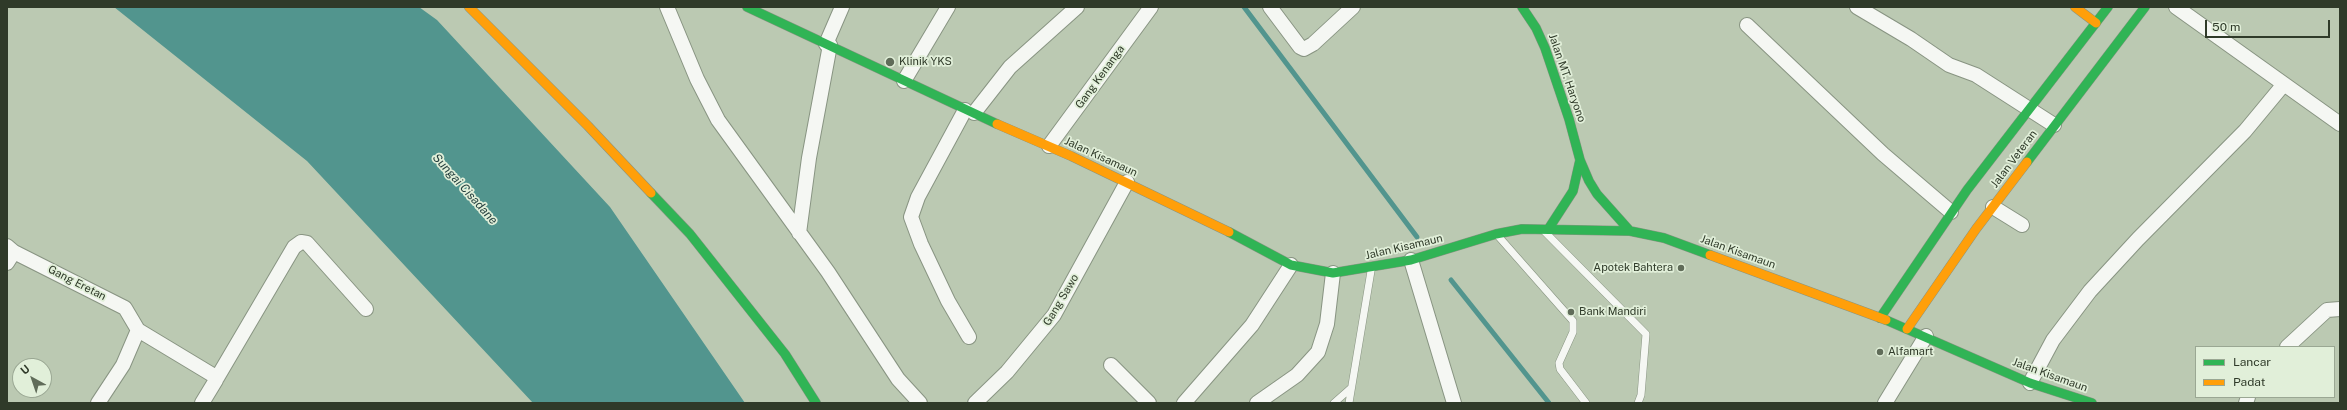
<!DOCTYPE html>
<style>
body{margin:0}
#map{position:relative;width:2347px;height:410px;overflow:hidden;background:#bbc9b2;font-family:"Public Sans",sans-serif}
canvas{display:block}
.frame{position:absolute;inset:0;border:8px solid #2f3a29;pointer-events:none}
.legend{position:absolute;left:2195px;top:346px;width:140px;height:52px;box-sizing:border-box;background:#e1efd9;border:1px solid #9aa793;margin:0;padding:5px 7px;list-style:none;font-size:12px;color:#2f3a29}
.legend li{display:flex;align-items:center;gap:8px;height:20px}
.legend b{width:20px;border:1px solid #9aa793}
.north{position:absolute;left:12px;top:358px;width:40px;height:40px;box-sizing:border-box;background:#e1efd9;border:1px solid #9aa793;border-radius:50%;rotate:320deg;font-size:11px;font-weight:700;line-height:16px;text-align:center;color:#2f3a29}
.north::after{content:'';display:block;margin:auto;width:14px;height:18px;background:#606c59;clip-path:polygon(50% 0,100% 100%,50% 72%,0 100%)}
.scale{position:absolute;left:2205px;top:20px;width:125px;height:18px;box-sizing:border-box;border:2px solid #2f3a29;border-top:0;padding-left:5px;font-size:12px;line-height:14px;white-space:nowrap;color:#2f3a29;-webkit-text-stroke:3px #e1efd9;paint-order:stroke}
</style>
<div id="map">
<canvas width="2347" height="410"></canvas>
<div class="frame"></div>
<ul class="legend">
<li><b style="height:5px;background:#30b455"></b>Lancar</li>
<li><b style="height:5px;background:#ff9f0a"></b>Padat</li>
</ul>
<div class="north">U</div>
<div class="scale">50 m</div>
</div>
<script>
const context = document.querySelector('canvas').getContext('2d');
context.lineJoin = 'round';
function fillPath(path, color) {
  context.fillStyle = color;
  context.fill(path, 'evenodd');
}
function shape(rows) {
  const path = new Path2D();
  for (const r of rows) {
    path.moveTo(r[0], r[1]);
    for (let i = 2; i < r.length; i += 2) path.lineTo(r[i], r[i + 1]);
  }
  return path;
}
function strokePath(path, color, width, dash) {
  context.strokeStyle = color;
  context.lineWidth = width;
  context.lineCap = dash ? 'butt' : 'round';
  context.setLineDash(dash || []);
  context.stroke(path);
}
function write(font, color, halo, rows, align = 'center') {
  context.font = font + ' "Public Sans",sans-serif';
  context.lineWidth = 3.5;
  context.setLineDash([]);
  context.textBaseline = 'middle';
  context.strokeStyle = halo;
  context.fillStyle = color;
  for (const [text, x, y, turn = 0] of rows) {
    context.save();
    context.translate(x, y);
    context.rotate((+turn || 0) * Math.PI / 180);
    context.textAlign = isNaN(turn) ? turn : align;
    if (halo) context.strokeText(text, 0, 0);
    context.fillText(text, 0, 0);
    context.restore();
  }
}
fillPath(shape([
 [114,7,419,7,437,20,610,207,745,403,533,403,307,161]
]), '#52958e');
strokePath(shape([
 [1244,7,1417,237],
 [1451,280,1549,403]
]), '#52958e', 5);
const lane = shape([
 [1545,232,1646,334,1641,395,1638,403],
 [1499,237,1573,321,1573,332,1559,363,1560,369,1586,403],
 [1334,403,1351,388],
 [1349,403,1371,271]
]);
const street = shape([
 [667,7,697,79,718,120,828,272,898,379,920,403],
 [1270,7,1300,47,1304,49,1313,44,1353,7],
 [1857,7,1911,39,1949,65,1976,75,2054,125],
 [2176,7,2340,124],
 [1747,25,1883,154,1951,212],
 [826,44,842,7],
 [904,81,948,7],
 [965,110,918,197,911,217,921,244,948,301,969,337],
 [974,113,1010,67,1077,7],
 [1049,146,1151,7],
 [1993,207,2022,225],
 [799,233,809,158,830,45],
 [7,246,14,252,125,308,138,330],
 [1411,260,1454,403],
 [7,263,14,252],
 [138,330,216,377,216,380,202,403],
 [2287,347,2327,310,2340,309],
 [1111,365,1149,403],
 [217,378,294,247,301,242,307,243,366,309],
 [2030,383,2053,340,2090,291,2138,239,2245,131,2284,84],
 [98,403,123,365,138,330],
 [975,403,1007,372,1054,315,1127,182],
 [1184,403,1252,325,1291,265],
 [1257,403,1297,375,1318,352,1327,324,1333,273],
 [1885,403,1926,336],
 [2246,403,2248,397]
]);
const fast = shape([
 [747,7,997,124],
 [1522,7,1536,28,1545,48,1569,119,1580,160,1589,181,1597,194,1630,231],
 [2027,162,2145,7],
 [651,193,690,234,785,354,816,403],
 [1549,228,1573,191,1580,160],
 [1229,232,1291,265,1333,273,1411,260,1496,234,1522,229,1630,231,1664,238,1710,255],
 [1880,318,1967,190,2108,7],
 [1886,320,2030,383,2092,403]
]);
const slow = shape([
 [469,7,588,126,651,193],
 [2075,7,2096,23],
 [997,124,1071,156,1229,232],
 [1710,255,1886,320],
 [1907,329,1976,229,2027,162]
]);
strokePath(lane, '#889482', 8);
strokePath(street, '#889482', 16);
strokePath(fast, '#889482', 10);
strokePath(slow, '#889482', 10);
strokePath(lane, '#f5f7f3', 7);
strokePath(street, '#f5f7f3', 14);
strokePath(fast, '#30b455', 9);
strokePath(slow, '#ff9f0a', 9);
for (const [x, y, r, color] of [
 [890,62,5,"#606c59"],
 [1681,268,4,"#606c59"],
 [1571,312,4,"#606c59"],
 [1880,352,4,"#606c59"]
]) {
  const dot = new Path2D();
  dot.arc(x, y, r, 0, 2 * Math.PI);
  context.fillStyle = color;
  context.fill(dot);
  strokePath(dot, '#e1efd9', 1.5);
}
write('11px', '#2f3a29', '#e1efd9', [
 ["Klinik YKS",899,62],
 ["Apotek Bahtera",1673,268,"right"],
 ["Bank Mandiri",1579,312],
 ["Alfamart",1888,352]
], 'left');
write('11px', '#2f3a29', '#e1efd9', [
 ["Gang Kenanga",1100,77,-54],
 ["Jalan MT. Haryono",1567,78,71],
 ["Jalan Kisamaun",1101,157,25],
 ["Jalan Veteran",2014,159,-53],
 ["Jalan Kisamaun",1404,247,-13],
 ["Jalan Kisamaun",1738,252,20],
 ["Gang Eretan",77,283,27],
 ["Gang Sawo",1061,300,-59],
 ["Jalan Kisamaun",2050,375,20]
]);
write('italic 12px', '#25403f', '#e1efd9', [
 ["Sungai Cisadane",465,189,48]
]);
</script>
